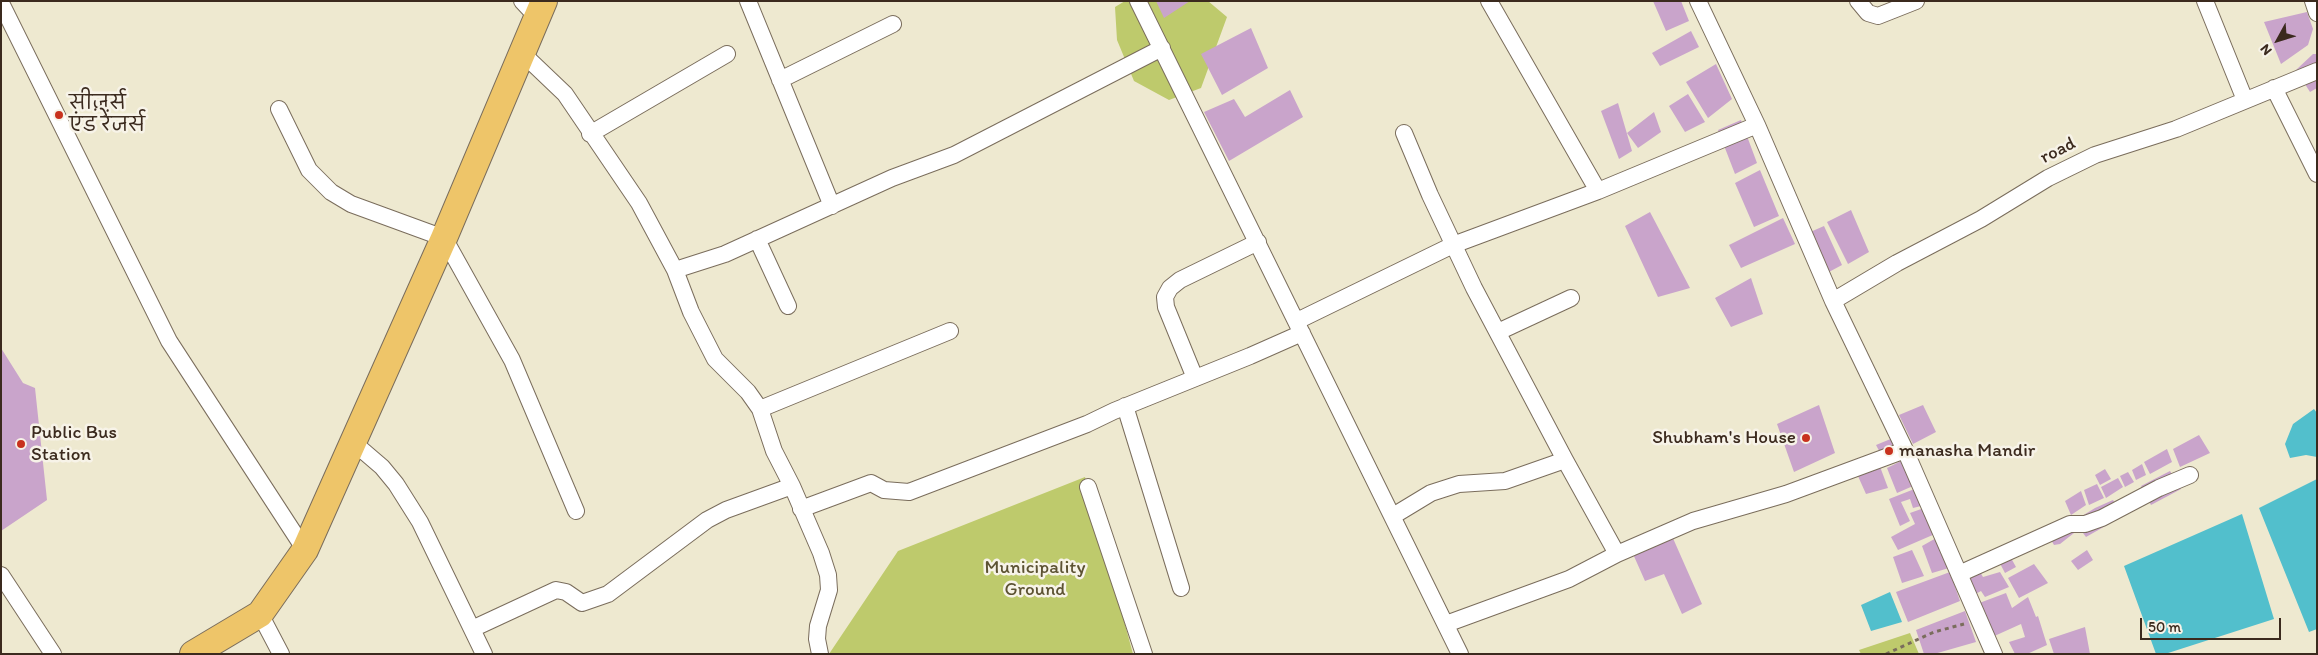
<!DOCTYPE html>
<meta charset="utf-8">
<style>
body{margin:0}
#map{position:relative;width:2318px;height:655px;overflow:hidden;background:#eee9d0;font-family:Itim,sans-serif}
canvas{display:block}
.frame{position:absolute;inset:0;border:2px solid #3b2a1e;pointer-events:none}
.north{position:absolute;left:2253px;top:15px;width:50px;height:50px;-webkit-text-stroke:4px #f7f3e8;paint-order:stroke;rotate:231deg;font-size:14px;font-weight:700;line-height:20px;text-align:center;color:#3b2a1e}
.north::after{content:'';display:block;margin:auto;width:18px;height:22px;background:#3b2a1e;clip-path:polygon(50% 0,100% 100%,50% 72%,0 100%)}
.scale{position:absolute;left:2140px;top:618px;width:141px;height:22px;box-sizing:border-box;border:2px solid #3b2a1e;border-top:0;padding-left:6px;font-size:15px;line-height:18px;white-space:nowrap;color:#3b2a1e;-webkit-text-stroke:4px #f7f3e8;paint-order:stroke}
</style>
<div id="map">
<canvas width="2318" height="655"></canvas>
<div class="frame"></div>
<div class="north">N</div>
<div class="scale">50 m</div>
</div>
<script>
const context = document.querySelector('canvas').getContext('2d');
context.lineJoin = 'round';
function fillPath(path, color) {
  context.fillStyle = color;
  context.fill(path, 'evenodd');
}
function shape(rows) {
  const path = new Path2D();
  for (const r of rows) {
    path.moveTo(r[0], r[1]);
    for (let i = 2; i < r.length; i += 2) path.lineTo(r[i], r[i + 1]);
  }
  return path;
}
function strokePath(path, color, width, dash) {
  context.strokeStyle = color;
  context.lineWidth = width;
  context.lineCap = dash ? 'butt' : 'round';
  context.setLineDash(dash || []);
  context.stroke(path);
}
function write(font, color, halo, rows, align = 'center') {
  context.font = font + ' Itim,"Playpen Sans Deva",sans-serif';
  context.lineWidth = 5;
  context.setLineDash([]);
  context.textBaseline = 'middle';
  context.strokeStyle = halo;
  context.fillStyle = color;
  for (const [text, x, y, turn = 0] of rows) {
    context.save();
    context.translate(x, y);
    context.rotate((+turn || 0) * Math.PI / 180);
    context.textAlign = isNaN(turn) ? turn : align;
    if (halo) context.strokeText(text, 0, 0);
    context.fillText(text, 0, 0);
    context.restore();
  }
}
fillPath(shape([
 [1125,1,1208,1,1227,17,1201,88,1169,100,1134,81,1117,40,1115,7],
 [1085,477,1133,654,829,654,898,551],
 [1910,633,1919,654,1861,654,1859,650]
]), '#beca6c');
fillPath(shape([
 [2314,409,2317,413,2317,457,2306,455,2290,458,2285,444,2293,424],
 [2317,479,2317,629,2309,632,2259,508],
 [2242,514,2274,619,2165,654,2156,654,2124,566],
 [1890,592,1902,622,1871,631,1861,605]
]), '#52bfcc');
fillPath(shape([
 [1156,1,1190,1,1164,18],
 [1653,1,1681,1,1689,21,1666,31],
 [2307,12,2313,29,2308,45,2281,64,2264,22],
 [1251,28,1268,68,1222,95,1201,54],
 [1691,31,1699,47,1660,66,1652,53],
 [2313,54,2317,54,2317,88,2310,92,2296,70],
 [1716,64,1732,99,1708,118,1686,82],
 [1290,90,1303,117,1229,161,1204,112,1234,99,1245,117],
 [1688,94,1705,122,1685,132,1669,106],
 [1618,103,1632,151,1619,159,1601,111],
 [1654,112,1661,132,1638,148,1627,133],
 [1741,120,1757,163,1735,174,1718,130],
 [1760,170,1779,216,1754,227,1735,183],
 [1851,210,1869,252,1848,264,1827,222],
 [1650,212,1690,288,1658,297,1625,226],
 [1783,218,1795,244,1741,268,1729,245],
 [1824,226,1842,265,1827,273,1808,233],
 [1751,278,1763,314,1731,327,1715,298],
 [1,348,23,383,35,388,47,500,1,531],
 [1819,405,1835,453,1794,472,1777,424],
 [1923,405,1936,432,1913,444,1899,415],
 [2199,435,2210,453,2180,467,2173,449],
 [1893,438,1901,457,1886,464,1876,445],
 [2167,449,2172,462,2150,474,2144,462],
 [1876,456,1888,488,1866,494,1853,465],
 [1903,460,1913,486,1897,493,1887,468],
 [2142,464,2146,475,2136,480,2132,470],
 [2105,469,2111,479,2100,485,2095,475],
 [2170,471,2181,489,2151,505,2141,486],
 [2128,472,2134,482,2125,487,2120,476],
 [2118,478,2123,487,2106,498,2101,487],
 [2097,484,2104,498,2089,505,2084,490],
 [1917,488,1921,506,1913,508,1910,499,1901,502,1910,521,1900,526,1889,499],
 [2081,491,2086,505,2071,515,2065,501],
 [2113,500,2123,516,2086,537,2074,521,2095,508],
 [1924,508,1935,534,1898,550,1891,537,1915,524,1910,513],
 [2071,527,2074,533,2060,544,2054,545,2046,531],
 [1672,536,1702,604,1682,614,1664,574,1645,581,1633,554],
 [1938,537,1949,568,1932,573,1922,546],
 [2006,549,2016,567,2005,573,1995,554],
 [1912,550,1924,576,1902,583,1893,557],
 [2087,550,2093,560,2078,570,2071,561],
 [2034,564,2048,583,2019,598,2008,578],
 [1976,565,1983,577,2000,572,2009,587,1985,597,1981,591,1970,597,1959,569],
 [1950,572,1960,601,1908,622,1896,592],
 [2006,593,2012,608,2028,597,2036,617,2038,616,2047,645,2027,654,2015,654,2009,642,2025,637,2021,624,1990,638,1974,605],
 [1965,611,1976,642,1934,654,1924,654,1916,630],
 [2085,627,2090,654,2054,654,2049,639]
]), '#c9a4cb');
const minor = shape([
 [522,1,537,17],
 [748,1,832,206],
 [1138,1,1460,654],
 [1489,1,1598,191],
 [1698,1,1757,125,1833,301,1905,450,1994,654],
 [1858,1,1868,13,1878,16,1916,1],
 [2205,1,2245,100],
 [2313,1,2317,13],
 [1,3,169,341,305,550],
 [522,53,565,94,639,203,675,270,691,312,715,359,748,392,760,409,774,451,792,486,821,553,828,575,829,590,818,626,817,639,820,654],
 [780,80,893,24],
 [2274,88,2317,174],
 [279,109,309,170,331,192,351,204,444,238,512,360,576,511],
 [1404,133,1430,195,1474,288,1565,460,1617,554],
 [590,134,727,54],
 [757,239,788,306],
 [675,270,725,254,892,178,954,155,1162,48],
 [1833,301,1897,263,1981,219,2048,178,2095,155,2176,129,2317,71],
 [1297,321,1453,245,1598,191,1757,125],
 [1498,332,1571,298],
 [1195,378,1166,307,1165,297,1170,288,1180,280,1258,242],
 [1125,406,1181,588],
 [760,409,950,331],
 [354,443,382,467,396,484,420,522,484,654],
 [1088,487,1144,654],
 [801,509,871,483,884,490,909,492,1087,424,1114,411,1250,356,1302,333],
 [1393,516,1431,493,1459,484,1505,481,1565,460],
 [1959,574,2070,524,2085,524,2102,518,2159,488,2190,475],
 [1,575,53,654],
 [260,614,281,654],
 [1446,624,1569,579,1617,554,1693,521,1786,494,1905,450],
 [472,629,556,590,566,592,582,603,608,594,707,520,726,510,792,486]
]);
const primary = shape([
 [193,654,260,614,305,550,444,238,544,1]
]);
strokePath(minor, '#7a6d5c', 18);
strokePath(primary, '#7a6d5c', 28);
strokePath(shape([
 [1886,654,1934,632,1964,624]
]), '#7a6d5c', 3, [4, 4]);
strokePath(minor, '#fff', 16);
strokePath(primary, '#eec569', 26);
for (const [x, y, r, color] of [
 [59,115,5,"#c8321e"],
 [1806,438,5,"#c8321e"],
 [21,444,5,"#c8321e"],
 [1889,451,5,"#c8321e"]
]) {
  const dot = new Path2D();
  dot.arc(x, y, r, 0, 2 * Math.PI);
  context.fillStyle = color;
  context.fill(dot);
  strokePath(dot, '#f7f3e8', 2);
}
write('19px', '#3b2a1e', '#f7f3e8', [
 ["सीज़र्स",69,104],
 ["एंड रेंजर्स",69,126],
 ["Public Bus",31,433],
 ["Station",31,455],
 ["Shubham's House",1796,438,"right"],
 ["manasha Mandir",1899,451]
], 'left');
write('19px', '#3b2a1e', '#f7f3e8', [
 ["road",2058,151,-27]
]);
write('19px', '#5c5232', '#f7f3e8', [
 ["Municipality",1035,568],
 ["Ground",1035,590]
]);
</script>
